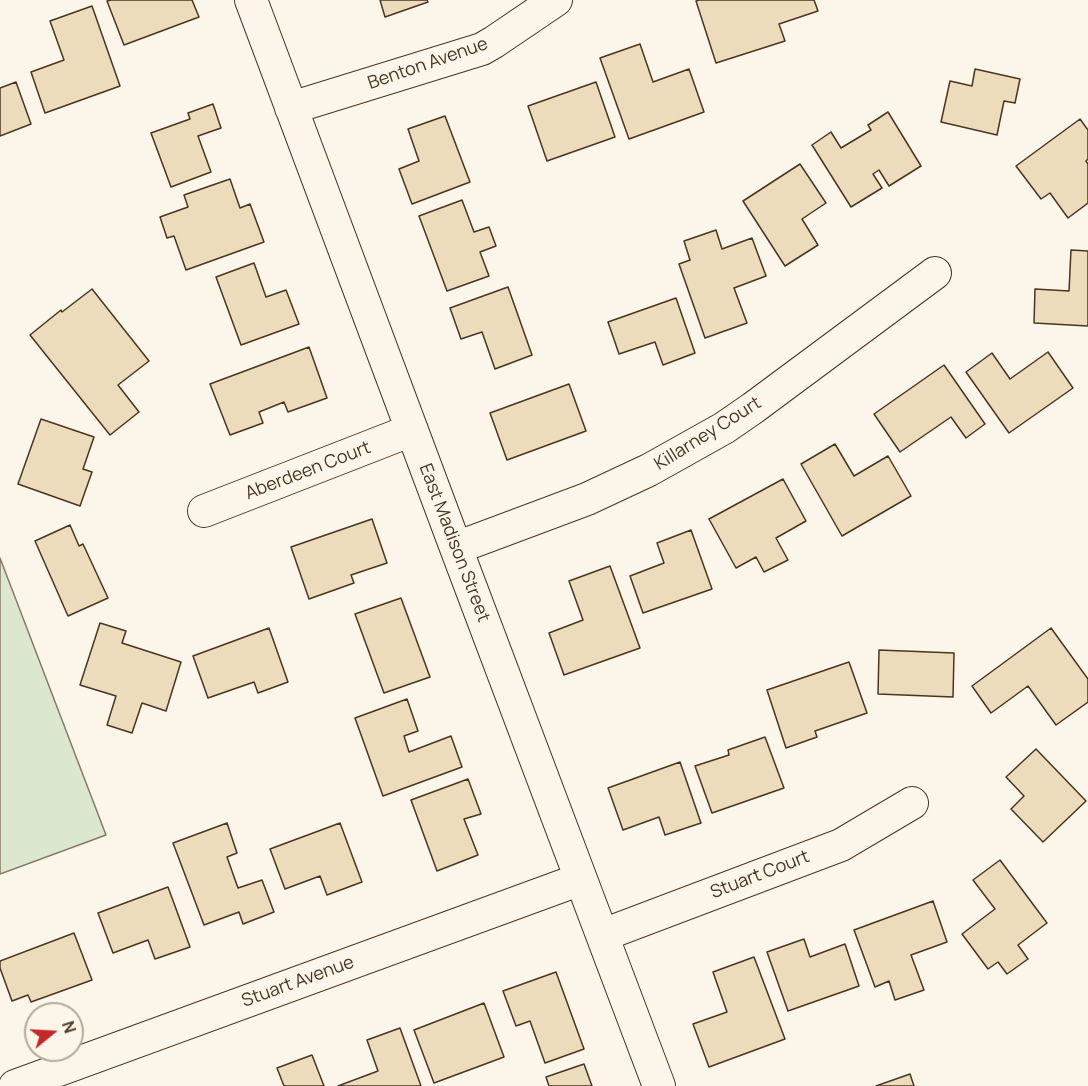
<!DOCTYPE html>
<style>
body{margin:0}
#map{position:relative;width:1088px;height:1086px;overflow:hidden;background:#fbf6e9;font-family:Manrope,sans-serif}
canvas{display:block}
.north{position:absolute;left:24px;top:1002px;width:60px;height:60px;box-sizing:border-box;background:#fbf6e9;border:2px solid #b4a999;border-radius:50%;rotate:72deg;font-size:16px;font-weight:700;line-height:24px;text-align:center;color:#4a3520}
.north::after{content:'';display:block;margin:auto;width:21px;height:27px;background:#c62828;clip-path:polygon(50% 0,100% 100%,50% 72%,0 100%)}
</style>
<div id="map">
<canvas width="1088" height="1086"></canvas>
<div class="north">N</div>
</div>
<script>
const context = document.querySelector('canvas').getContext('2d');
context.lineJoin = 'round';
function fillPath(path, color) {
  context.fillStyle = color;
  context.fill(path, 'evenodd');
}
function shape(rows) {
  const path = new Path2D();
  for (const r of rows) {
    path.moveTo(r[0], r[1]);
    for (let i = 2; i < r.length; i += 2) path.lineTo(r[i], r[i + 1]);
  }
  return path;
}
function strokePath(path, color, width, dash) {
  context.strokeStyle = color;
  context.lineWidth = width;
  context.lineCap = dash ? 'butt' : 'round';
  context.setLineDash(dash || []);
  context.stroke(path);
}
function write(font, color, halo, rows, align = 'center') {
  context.font = font + ' Manrope,sans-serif';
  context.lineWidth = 4.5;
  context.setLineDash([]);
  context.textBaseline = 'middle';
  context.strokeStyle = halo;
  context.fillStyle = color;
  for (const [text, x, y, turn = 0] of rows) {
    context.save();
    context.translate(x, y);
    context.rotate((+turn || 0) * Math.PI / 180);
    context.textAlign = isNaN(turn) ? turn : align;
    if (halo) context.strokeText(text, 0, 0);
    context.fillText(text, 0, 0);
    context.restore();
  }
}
const green = shape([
 [0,558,106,835,0,874,0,558]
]);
fillPath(green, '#dce7d0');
strokePath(green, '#887966', 1.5);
const building = shape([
 [111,0,192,0,199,17,124,45,107,1,111,0],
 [380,0,427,0,428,2,385,17,380,0],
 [699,0,814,0,818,11,779,24,785,41,716,63,696,1,699,0],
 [92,6,120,86,45,113,31,72,64,60,50,21,92,6],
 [640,44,653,82,689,69,704,112,629,139,600,58,640,44],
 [975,69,1020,79,1015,103,1004,101,997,135,941,122,950,81,972,86,975,69],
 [16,82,31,124,0,136,0,88,16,82],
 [596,82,615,137,547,161,528,106,596,82],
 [213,104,221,128,198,136,211,172,171,187,151,133,190,119,188,113,213,104],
 [888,112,921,166,889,186,879,170,873,174,882,188,851,207,812,145,831,132,841,148,871,130,868,125,888,112],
 [445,116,470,182,412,204,399,169,419,161,408,129,445,116],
 [1080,119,1088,130,1088,159,1086,161,1088,164,1088,203,1068,218,1050,193,1041,199,1016,166,1080,119],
 [800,164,826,203,802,219,818,245,785,266,743,201,800,164],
 [230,179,240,208,250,204,264,242,186,270,174,236,167,238,160,217,188,207,184,195,230,179],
 [462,200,474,232,489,227,496,246,480,252,489,276,447,291,419,216,462,200],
 [716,230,722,249,752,238,766,276,734,288,747,323,705,338,679,264,690,260,684,241,716,230],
 [1071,250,1088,251,1088,326,1034,323,1035,289,1069,291,1071,250],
 [254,263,266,297,286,290,299,324,241,345,216,277,254,263],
 [508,287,532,355,495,369,482,332,461,339,450,308,508,287],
 [92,289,149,361,118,385,139,412,110,435,30,335,61,310,62,312,92,289],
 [676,298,695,353,663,365,655,342,619,354,608,322,676,298],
 [309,347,327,398,288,412,284,402,259,412,263,423,230,435,210,384,309,347],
 [1048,352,1073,388,1009,433,966,372,992,353,1010,379,1048,352],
 [944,365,985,424,966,438,951,417,900,452,874,414,944,365],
 [569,384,586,431,507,460,490,413,569,384],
 [41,419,94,437,83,469,92,472,80,506,18,484,41,419],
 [835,444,854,476,888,456,911,496,842,536,801,464,835,444],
 [783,479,806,521,776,538,788,560,764,572,756,557,736,568,709,519,783,479],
 [372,519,387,563,351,575,354,583,309,599,291,547,372,519],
 [70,525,79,546,83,544,108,598,68,616,35,541,70,525],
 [691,530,712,589,643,613,630,576,664,563,657,543,691,530],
 [610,566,640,648,564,675,549,633,583,620,569,581,610,566],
 [401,598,430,677,384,693,355,614,401,598],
 [100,623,126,631,122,643,181,662,166,711,142,703,132,733,107,725,116,696,80,685,100,623],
 [269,628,288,682,258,693,254,682,208,698,193,656,269,628],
 [1051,628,1088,679,1088,702,1056,725,1028,686,991,713,972,686,1051,628],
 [879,650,954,653,953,697,878,694,879,650],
 [849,662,867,713,815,731,817,737,786,748,767,690,849,662],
 [407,699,418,731,404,736,409,752,451,736,462,767,383,796,355,718,407,699],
 [765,737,784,788,712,813,695,766,729,755,728,750,765,737],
 [1036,749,1086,801,1043,842,1011,809,1024,796,1006,777,1036,749],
 [680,762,701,823,665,835,659,817,623,830,608,788,680,762],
 [468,779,481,814,464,819,478,855,437,871,411,800,468,779],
 [227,823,237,853,227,857,238,888,262,880,274,912,243,924,239,912,204,925,173,843,227,823],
 [340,823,362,882,327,895,320,876,285,889,270,849,340,823],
 [1000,860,1047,923,1018,945,1028,959,1007,974,998,962,988,969,962,934,995,909,973,880,1000,860],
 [168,887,190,947,155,959,148,940,113,953,98,913,168,887],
 [933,901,947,942,911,955,924,990,895,1000,889,981,875,987,854,930,933,901],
 [74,933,92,980,31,1002,28,995,12,1001,0,968,0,961,74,933],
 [804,939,810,957,845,944,859,986,788,1011,767,952,804,939],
 [754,957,785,1039,709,1067,693,1024,727,1012,713,972,754,957],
 [556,972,584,1049,545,1063,530,1021,516,1026,503,991,556,972],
 [484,1003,504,1057,434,1083,414,1030,484,1003],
 [400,1028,421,1086,338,1086,378,1071,367,1040,400,1028],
 [312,1055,324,1086,284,1086,277,1068,312,1055],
 [584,1064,592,1086,549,1086,546,1077,584,1064],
 [910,1074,914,1086,876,1086,910,1074]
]);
fillPath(building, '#ecdcbc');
strokePath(building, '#4a3520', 1.5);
const minor = shape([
 [251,0,456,548,659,1086],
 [291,108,482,49,494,42,556,0],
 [204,511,412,430],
 [456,548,587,499,649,470,724,428,753,408,935,273],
 [603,935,841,845,912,803],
 [15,1086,581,879]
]);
strokePath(minor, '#4a3520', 34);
strokePath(minor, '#fbf6e9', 32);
write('18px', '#4a3520', '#fbf6e9', [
 ["Benton Avenue",428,64,-19],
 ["Killarney Court",708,434,-32],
 ["Aberdeen Court",308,471,-21],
 ["East Madison Street",454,543,69],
 ["Stuart Court",760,875,-21],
 ["Stuart Avenue",298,982,-20]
]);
</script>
